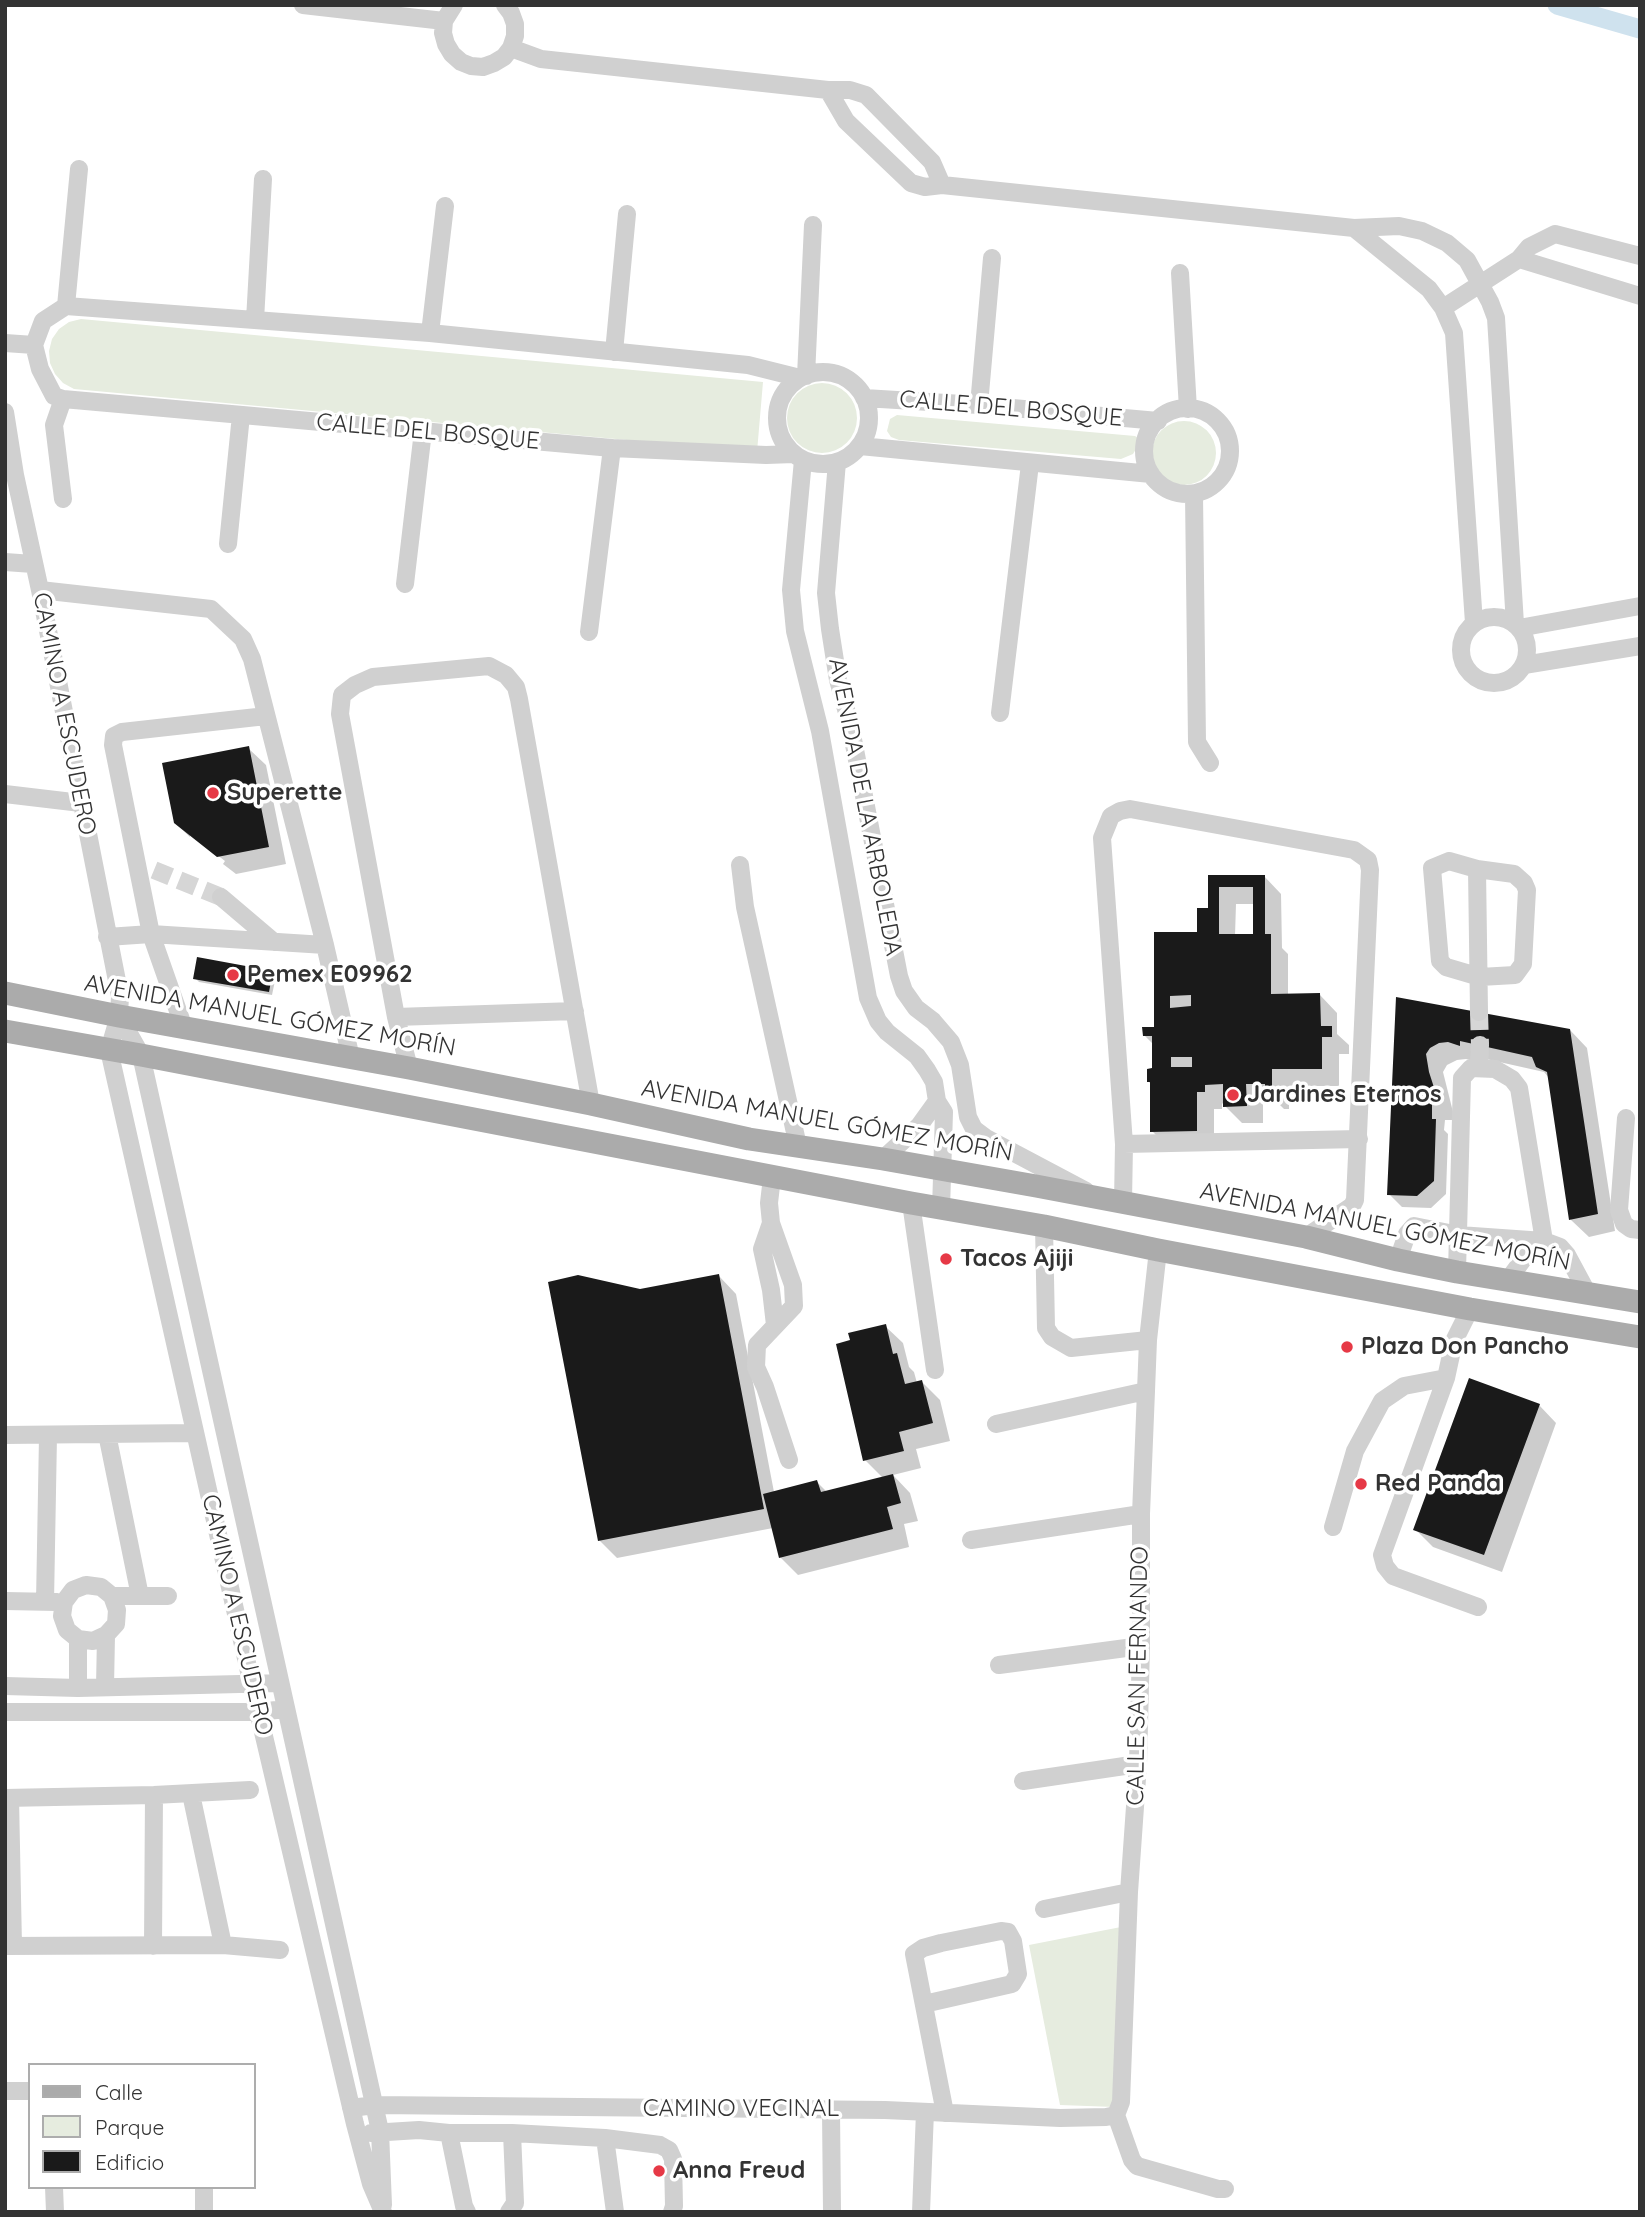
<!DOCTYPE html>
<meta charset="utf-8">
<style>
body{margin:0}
#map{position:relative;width:1645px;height:2217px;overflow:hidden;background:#fff;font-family:Quicksand,sans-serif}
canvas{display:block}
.frame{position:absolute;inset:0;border:7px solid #333;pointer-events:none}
.legend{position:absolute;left:28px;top:2063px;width:228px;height:126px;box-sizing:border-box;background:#fff;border:2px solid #adadad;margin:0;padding:9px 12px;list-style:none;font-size:21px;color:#333}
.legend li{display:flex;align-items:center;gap:14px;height:35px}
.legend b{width:35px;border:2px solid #adadad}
</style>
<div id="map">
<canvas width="1645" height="2217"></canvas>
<div class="frame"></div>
<ul class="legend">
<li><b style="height:9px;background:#ababab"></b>Calle</li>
<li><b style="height:19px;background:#e6ecdf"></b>Parque</li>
<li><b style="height:19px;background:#1a1a1a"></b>Edificio</li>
</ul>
</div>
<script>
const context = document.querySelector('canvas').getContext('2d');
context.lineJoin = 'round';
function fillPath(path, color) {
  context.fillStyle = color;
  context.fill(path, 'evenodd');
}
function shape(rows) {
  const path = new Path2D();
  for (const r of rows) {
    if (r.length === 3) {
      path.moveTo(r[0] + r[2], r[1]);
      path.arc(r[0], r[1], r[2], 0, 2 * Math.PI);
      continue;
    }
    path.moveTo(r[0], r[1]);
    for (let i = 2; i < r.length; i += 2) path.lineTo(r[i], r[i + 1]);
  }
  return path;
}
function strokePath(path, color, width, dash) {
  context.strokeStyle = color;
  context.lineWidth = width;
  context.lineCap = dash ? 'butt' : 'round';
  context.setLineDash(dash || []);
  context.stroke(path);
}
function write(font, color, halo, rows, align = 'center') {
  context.font = font + ' Quicksand,sans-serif';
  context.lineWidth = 7;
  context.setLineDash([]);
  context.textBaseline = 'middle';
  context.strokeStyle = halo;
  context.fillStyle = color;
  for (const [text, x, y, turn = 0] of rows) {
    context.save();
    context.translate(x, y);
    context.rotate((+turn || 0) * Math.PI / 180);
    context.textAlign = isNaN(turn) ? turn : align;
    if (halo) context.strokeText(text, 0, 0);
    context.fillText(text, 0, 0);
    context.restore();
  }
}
fillPath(shape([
 [81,319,763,382,757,452,74,389,63,383,55,374,50,363,49,351,52,339,59,329,69,322],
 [822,418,35],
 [897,415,1135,436,1138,438,1139,444,1133,454,1121,459,899,440,891,437,887,431,890,419],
 [1184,453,32],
 [1121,1927,1115,2107,1060,2105,1029,1945]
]), '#e6ecdf');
fillPath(shape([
 [248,748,266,765,286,864,236,874,223,864,225,861,190,834,190,837,175,823],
 [1264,876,1281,894,1282,948,1288,954,1288,995,1320,995,1337,1013,1337,1034,1349,1045,1349,1054,1339,1054,1339,1086,1289,1086,1289,1109,1284,1109,1276,1101,1263,1100,1263,1123,1242,1123,1222,1103,1222,1109,1214,1109,1214,1148,1170,1149,1152,1131,1152,1085,1149,1082,1154,1070,1154,1045,1144,1035,1156,1029,1155,934,1199,933,1210,909,1210,877],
 [1236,904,1255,904,1255,936,1235,936],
 [272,972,276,976,272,995,199,982,195,978],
 [1398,999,1570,1030,1587,1048,1615,1231,1589,1237,1571,1220,1549,1078,1544,1072,1477,1057,1477,1062,1466,1059,1457,1060,1447,1065,1443,1072,1455,1120,1445,1120,1444,1130,1448,1134,1446,1194,1431,1208,1402,1207,1389,1194],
 [719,1276,736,1294,774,1492,817,1482,827,1492,883,1478,865,1460,885,1326,903,1343,909,1367,914,1372,917,1383,922,1382,940,1400,950,1441,916,1449,921,1468,893,1475,910,1493,918,1521,904,1524,909,1547,798,1575,780,1557,773,1528,617,1558,599,1540,640,1291],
 [1539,1405,1556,1423,1502,1572,1433,1547,1415,1529]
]), '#0003');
strokePath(shape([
 [1557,5,1640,29]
]), '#cfe2ee', 19);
fillPath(shape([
 [249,746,269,847,217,857,174,823,162,763],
 [1208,875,1265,875,1265,934,1271,934,1271,994,1320,993,1321,1026,1332,1026,1332,1037,1322,1037,1322,1069,1272,1069,1272,1092,1265,1092,1265,1084,1246,1084,1247,1106,1223,1107,1223,1084,1205,1085,1205,1092,1197,1092,1197,1131,1150,1132,1150,1082,1147,1082,1147,1069,1152,1068,1152,1036,1143,1036,1142,1027,1154,1027,1154,932,1197,932,1197,908,1208,908],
 [1219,887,1253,887,1253,934,1219,934],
 [1191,995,1191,1006,1170,1008,1170,996],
 [1171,1057,1192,1057,1192,1067,1171,1067],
 [197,957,273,971,269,992,193,979],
 [1396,997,1570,1029,1598,1214,1569,1220,1547,1072,1536,1067,1532,1057,1460,1041,1460,1046,1448,1042,1439,1043,1430,1048,1426,1054,1429,1072,1439,1103,1432,1104,1432,1119,1436,1119,1434,1181,1417,1196,1387,1195],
 [719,1274,764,1509,598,1541,548,1282,578,1275,640,1289],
 [886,1324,893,1354,897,1353,905,1384,922,1380,933,1423,899,1432,904,1451,863,1461,836,1344,850,1340,848,1333],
 [1469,1378,1540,1404,1484,1555,1413,1530],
 [893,1474,901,1503,887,1507,893,1529,779,1558,763,1494,817,1480,821,1492]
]), '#1a1a1a');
strokePath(shape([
 [154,870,221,897],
 [1479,1012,1480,1045]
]), '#d6d6d6', 18, [18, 9]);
strokePath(shape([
 [303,5,444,21],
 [454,5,444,21,443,33,446,44,452,54,461,62,471,66,483,67,494,63,504,57,511,48,515,36,515,24,511,13,505,5],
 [511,48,541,59,828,90,850,90,866,95,932,162,942,185],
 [828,90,846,121,911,183,925,187,942,185,1354,228,1399,226,1422,231,1447,243,1467,260,1490,302,1496,318,1515,624],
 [79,169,66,306,43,321,34,345,40,369,54,396,63,399,612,448,766,455,794,454],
 [1354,228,1429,289,1443,308,1454,333,1474,623],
 [1519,259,1529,247,1555,234,1640,256],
 [1180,273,1188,409],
 [66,306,430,333,748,365,800,378],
 [1443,308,1519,259,1640,296],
 [255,320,263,179],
 [430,333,445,206],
 [5,343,34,345],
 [614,352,627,214],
 [823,418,46],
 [806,376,813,225],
 [864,398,979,405,1158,421],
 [63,399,54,425,63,499],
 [979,405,992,258],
 [1187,451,43],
 [5,412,15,475,40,590,120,996,119,1016,109,1050,252,1685,355,2124,371,2184,383,2212],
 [860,446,1151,474],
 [803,460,791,590,795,631,820,731,868,998,878,1021,887,1032,917,1056,927,1070,934,1082,937,1101,944,1112,941,1209],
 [837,462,826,593,830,629,838,680,850,724,899,976,904,991,916,1008,933,1021,951,1042,960,1065,968,1117,974,1129,986,1138,1086,1191],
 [1194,494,1197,742,1210,763],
 [228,544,241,415],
 [5,562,33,564],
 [405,584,423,431],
 [40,590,211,609,243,639,252,659,325,945,351,1058],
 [1494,650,33],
 [1519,628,1640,606],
 [589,632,612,448],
 [1524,665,1640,646],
 [1000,713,1030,464],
 [266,716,122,732,114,736,113,745,151,934,325,945],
 [5,794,81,803],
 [1449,861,1477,869,1514,874,1524,883,1527,890,1523,964,1515,975,1480,977,1446,967,1440,961,1432,868,1449,861],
 [740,865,745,907,798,1146],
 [1477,869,1479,1012],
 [221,897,274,942],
 [107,937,151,934,184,1028],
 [119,1016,141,1055,380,2131,383,2205],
 [396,1017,575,1011],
 [409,1068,396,1017,340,714,342,695,355,685,373,677,489,666,506,675,516,687,519,699,591,1104],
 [1479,1068,1480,1045],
 [1626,1118,1619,1210,1624,1224,1631,1229,1640,1230],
 [1124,1144,1359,1139],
 [883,1159,919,1126,937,1101],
 [772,1177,769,1203,771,1223,793,1285,794,1306,757,1345,756,1367,765,1387,789,1460],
 [1123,1202,1124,1144,1102,838,1111,816,1120,811,1130,809,1354,850,1368,860,1370,870,1355,1200,1352,1206,1306,1237],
 [911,1203,935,1370],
 [771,1223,762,1249,771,1290,775,1325],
 [1044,1226,1046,1328,1052,1337,1071,1348,1148,1340],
 [1398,1260,1407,1234,1414,1226,1459,1235,1544,1241],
 [1457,1272,1462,1078,1471,1068,1495,1069,1512,1079,1519,1088,1544,1241,1560,1247,1567,1255,1588,1294],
 [1508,1280,1530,1250,1544,1241],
 [1470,1309,1454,1341,1446,1378,1382,1555,1385,1566,1393,1576,1478,1607],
 [996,1424,1146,1391],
 [107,1434,140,1596],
 [5,1435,195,1433],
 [1333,1527,1355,1451,1382,1401,1404,1386,1446,1378],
 [971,1540,1141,1514],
 [112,1596,117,1610,116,1624,106,1635,93,1641,78,1639,67,1630,62,1616,64,1602,73,1590,86,1585,101,1587,112,1596,168,1596],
 [5,1601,57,1602],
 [45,1602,48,1436],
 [999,1665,1141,1646],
 [5,1686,78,1688,280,1683],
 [105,1687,106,1635],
 [78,1688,78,1639],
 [5,1712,259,1712,285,1709],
 [1023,1781,1138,1764],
 [191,1794,223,1945],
 [5,1798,154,1795,250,1790],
 [10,1798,13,1946],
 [1044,1909,1129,1892],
 [5,1946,223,1945,280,1950],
 [153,1946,154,1795],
 [924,2004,1012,1984,1018,1974,1013,1941,1008,1932,1001,1931,941,1943,923,1948,914,1954,945,2113],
 [5,2091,30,2091],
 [351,2108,375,2105,885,2110,1060,2118,1106,2117,1116,2115,1121,2102,1129,1892,1138,1764,1141,1646,1141,1514,1146,1391,1148,1340,1158,1250],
 [831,2110,832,2212],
 [1116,2115,1132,2160,1137,2166,1218,2189,1225,2189],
 [371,2133,419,2130,449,2133,512,2133,605,2138,660,2145,669,2150,673,2159,674,2206,672,2212],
 [449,2133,464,2206,467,2212],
 [605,2138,615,2212],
 [54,2187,55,2212],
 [204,2187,204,2212],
 [509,2212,515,2203,512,2133],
 [921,2212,925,2112]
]), '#d0d0d0', 18);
strokePath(shape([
 [5,993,119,1016,409,1068,591,1104,749,1139,883,1159,1036,1186,1306,1237,1398,1260,1457,1272,1640,1302],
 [5,1031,141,1055,911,1203,1044,1226,1158,1250,1470,1309,1640,1337]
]), '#ababab', 23);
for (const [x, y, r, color] of [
 [213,793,7,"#e63946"],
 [233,975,7,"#e63946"],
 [1233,1095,7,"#e63946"],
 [946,1259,7,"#e63946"],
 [1347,1347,7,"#e63946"],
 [1361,1484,7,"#e63946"],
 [659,2171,7,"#e63946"]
]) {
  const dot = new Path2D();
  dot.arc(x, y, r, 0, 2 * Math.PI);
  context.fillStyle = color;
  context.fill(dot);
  strokePath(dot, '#fff', 2.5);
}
write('24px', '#333', '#fff', [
 ["CALLE DEL BOSQUE",1011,409,5],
 ["CALLE DEL BOSQUE",428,432,5],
 ["CAMINO A ESCUDERO",64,714,79],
 ["AVENIDA DE LA ARBOLEDA",865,807,79],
 ["AVENIDA MANUEL GÓMEZ MORÍN",270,1016,10],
 ["AVENIDA MANUEL GÓMEZ MORÍN",827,1121,10],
 ["AVENIDA MANUEL GÓMEZ MORÍN",1385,1227,11],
 ["CAMINO A ESCUDERO",237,1615,77],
 ["CALLE SAN FERNANDO",1138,1676,-89],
 ["CAMINO VECINAL",741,2109]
]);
write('bold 24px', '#333', '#fff', [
 ["Superette",227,793],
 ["Pemex E09962",247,975],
 ["Jardines Eternos",1247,1095],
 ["Tacos Ajiji",960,1259],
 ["Plaza Don Pancho",1361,1347],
 ["Red Panda",1375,1484],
 ["Anna Freud",673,2171]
], 'left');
</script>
